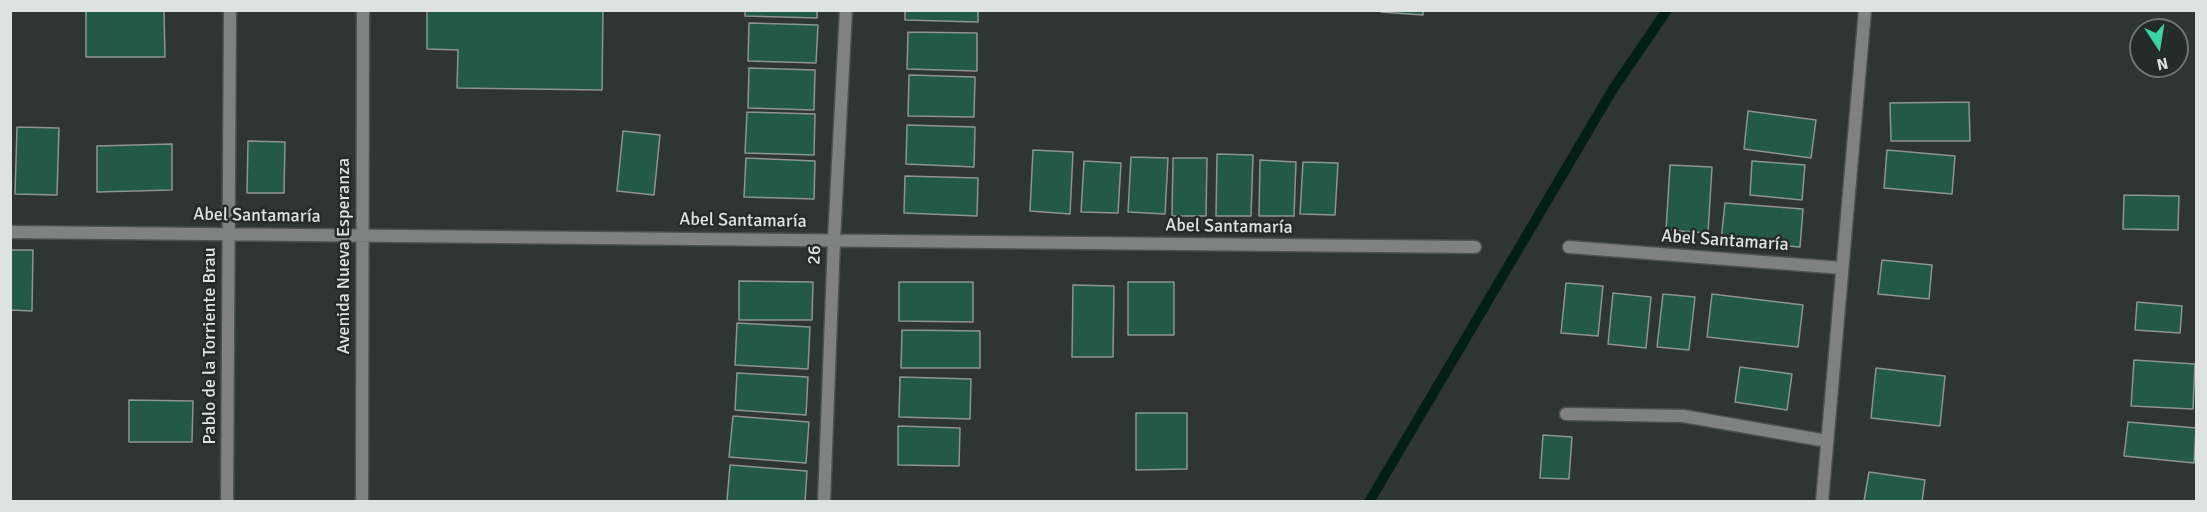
<!DOCTYPE html>
<meta charset="utf-8">
<style>
body{margin:0}
#map{position:relative;width:2207px;height:512px;overflow:hidden;background:#2f3532;font-family:Signika,sans-serif}
canvas{display:block}
.frame{position:absolute;inset:0;border:12px solid #dee2e0;pointer-events:none}
.north{position:absolute;left:2129px;top:18px;width:60px;height:60px;box-sizing:border-box;background:#252b28;border:2px solid #6f7472;border-radius:50%;rotate:168deg;font-size:16px;font-weight:700;line-height:24px;text-align:center;color:#dee2e0}
.north::after{content:'';display:block;margin:auto;width:21px;height:27px;background:#3cd4a4;clip-path:polygon(50% 0,100% 100%,50% 72%,0 100%)}
</style>
<div id="map">
<canvas width="2207" height="512"></canvas>
<div class="frame"></div>
<div class="north">N</div>
</div>
<script>
const context = document.querySelector('canvas').getContext('2d');
context.lineJoin = 'round';
function shape(rows) {
  const path = new Path2D();
  for (const r of rows) {
    path.moveTo(r[0], r[1]);
    for (let i = 2; i < r.length; i += 2) path.lineTo(r[i], r[i + 1]);
  }
  return path;
}
function strokePath(path, color, width, dash) {
  context.strokeStyle = color;
  context.lineWidth = width;
  context.lineCap = dash ? 'butt' : 'round';
  context.setLineDash(dash || []);
  context.stroke(path);
}
function fillPath(path, color) {
  context.fillStyle = color;
  context.fill(path, 'evenodd');
}
function write(font, color, halo, rows, align = 'center') {
  context.font = font + ' Signika,sans-serif';
  context.lineWidth = 5;
  context.setLineDash([]);
  context.textBaseline = 'middle';
  context.strokeStyle = halo;
  context.fillStyle = color;
  for (const [text, x, y, turn = 0] of rows) {
    context.save();
    context.translate(x, y);
    context.rotate((+turn || 0) * Math.PI / 180);
    context.textAlign = isNaN(turn) ? turn : align;
    if (halo) context.strokeText(text, 0, 0);
    context.fillText(text, 0, 0);
    context.restore();
  }
}
strokePath(shape([
 [1369,502,1613,89,1667,10]
]), '#021f15', 10);
const building = shape([
 [86,10,164,10,165,57,86,57,86,10],
 [427,10,603,10,602,90,457,88,458,50,427,49,427,10],
 [745,10,817,10,817,18,745,16,745,10],
 [905,10,978,10,978,22,905,20,905,10],
 [1381,10,1423,10,1423,15,1381,12,1381,10],
 [749,23,818,25,816,63,748,61,749,23],
 [908,32,977,33,977,71,907,69,908,32],
 [749,68,815,70,814,110,748,108,749,68],
 [909,75,975,77,974,117,908,116,909,75],
 [1969,102,1970,141,1891,141,1890,103,1969,102],
 [1748,111,1816,120,1811,158,1744,149,1748,111],
 [747,112,815,114,814,155,745,153,747,112],
 [907,125,975,127,974,167,906,164,907,125],
 [17,127,59,128,57,195,15,194,17,127],
 [623,131,660,135,654,195,617,191,623,131],
 [248,141,285,142,284,193,247,193,248,141],
 [172,144,172,190,97,192,97,146,172,144],
 [1033,150,1073,152,1070,214,1030,211,1033,150],
 [1887,150,1955,156,1952,194,1884,188,1887,150],
 [1217,154,1253,155,1251,216,1216,216,1217,154],
 [1131,157,1168,158,1165,214,1128,212,1131,157],
 [746,158,815,161,814,199,744,197,746,158],
 [1173,158,1207,158,1206,216,1172,216,1173,158],
 [1260,160,1296,162,1294,216,1259,216,1260,160],
 [1084,161,1121,163,1118,213,1081,212,1084,161],
 [1752,161,1805,165,1802,200,1750,195,1752,161],
 [1303,162,1338,163,1335,215,1300,214,1303,162],
 [1670,165,1712,167,1708,233,1666,230,1670,165],
 [905,176,978,178,977,216,904,213,905,176],
 [2124,195,2179,196,2178,230,2123,229,2124,195],
 [1725,203,1803,209,1800,247,1721,241,1725,203],
 [10,250,33,250,32,311,10,310,10,250],
 [1882,260,1932,265,1929,299,1878,294,1882,260],
 [739,281,813,282,812,320,739,320,739,281],
 [899,282,973,282,973,322,899,321,899,282],
 [1128,282,1174,282,1174,335,1128,335,1128,282],
 [1566,283,1603,286,1598,336,1561,333,1566,283],
 [1073,285,1114,286,1113,357,1072,357,1073,285],
 [1613,293,1651,297,1646,348,1608,344,1613,293],
 [1663,294,1695,297,1689,350,1657,347,1663,294],
 [1712,294,1803,305,1798,347,1707,337,1712,294],
 [2137,302,2182,306,2180,333,2135,330,2137,302],
 [737,323,810,327,808,369,735,365,737,323],
 [902,330,980,331,980,368,901,368,902,330],
 [2134,360,2195,364,2193,409,2131,406,2134,360],
 [1740,367,1792,374,1787,410,1735,402,1740,367],
 [1876,368,1945,376,1940,426,1871,418,1876,368],
 [737,373,808,377,806,415,735,410,737,373],
 [900,377,971,379,970,419,899,417,900,377],
 [129,400,193,401,192,442,129,442,129,400],
 [1136,413,1187,413,1187,469,1136,470,1136,413],
 [733,416,809,422,806,463,729,457,733,416],
 [2128,422,2196,428,2194,463,2124,456,2128,422],
 [898,426,960,428,959,466,898,465,898,426],
 [1543,435,1572,437,1569,479,1540,478,1543,435],
 [730,465,807,471,805,502,727,501,730,465],
 [1869,472,1925,480,1922,502,1864,501,1869,472]
]);
fillPath(building, '#235a47');
strokePath(building, '#8d9491', 1.5);
const street = shape([
 [10,232,1475,247],
 [1569,247,1842,268],
 [1566,414,1683,416,1827,441],
 [227,502,230,10],
 [362,502,363,10],
 [824,502,834,240,846,10],
 [1822,502,1865,10]
]);
strokePath(street, '#4b514e', 15);
strokePath(street, '#7f8281', 12);
write('18px', '#dee2e0', '#252b28', [
 ["Abel Santamaría",257,216,1],
 ["Abel Santamaría",743,221,1],
 ["Abel Santamaría",1229,227,1],
 ["Abel Santamaría",1725,241,4],
 ["26",815,255,-88],
 ["Avenida Nueva Esperanza",344,256,-90],
 ["Pablo de la Torriente Brau",210,346,-90]
]);
</script>
